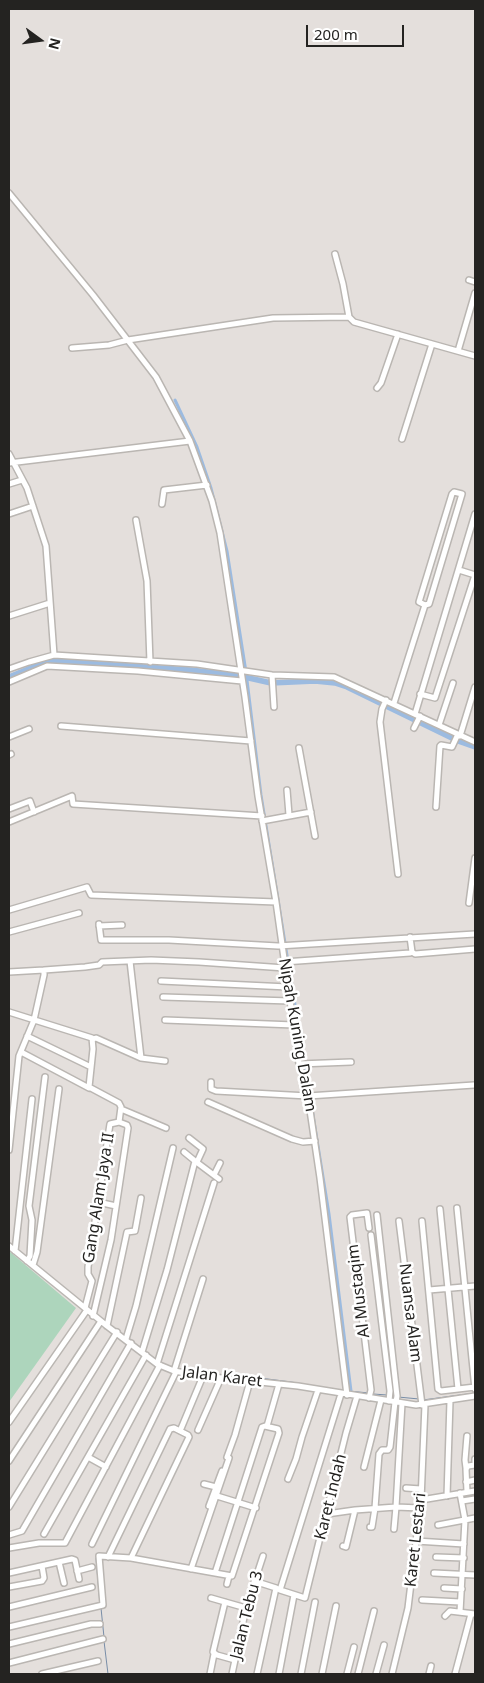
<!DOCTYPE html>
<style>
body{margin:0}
#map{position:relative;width:484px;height:1683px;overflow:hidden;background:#e4dfdc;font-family:"Noto Sans",sans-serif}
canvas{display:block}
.frame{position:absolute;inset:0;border:10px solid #242321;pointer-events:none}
.north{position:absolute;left:15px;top:15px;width:50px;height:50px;-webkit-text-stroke:4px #fff;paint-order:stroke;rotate:104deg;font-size:14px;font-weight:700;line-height:20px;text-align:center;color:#242321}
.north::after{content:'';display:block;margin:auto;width:18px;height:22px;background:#242321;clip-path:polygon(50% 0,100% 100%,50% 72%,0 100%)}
.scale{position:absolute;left:306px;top:25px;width:98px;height:22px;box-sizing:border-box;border:2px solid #242321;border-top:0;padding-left:6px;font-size:15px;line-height:18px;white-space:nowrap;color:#242321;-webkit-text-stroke:4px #fff;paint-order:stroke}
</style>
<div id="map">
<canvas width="484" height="1683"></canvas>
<div class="frame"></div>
<div class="north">N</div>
<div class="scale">200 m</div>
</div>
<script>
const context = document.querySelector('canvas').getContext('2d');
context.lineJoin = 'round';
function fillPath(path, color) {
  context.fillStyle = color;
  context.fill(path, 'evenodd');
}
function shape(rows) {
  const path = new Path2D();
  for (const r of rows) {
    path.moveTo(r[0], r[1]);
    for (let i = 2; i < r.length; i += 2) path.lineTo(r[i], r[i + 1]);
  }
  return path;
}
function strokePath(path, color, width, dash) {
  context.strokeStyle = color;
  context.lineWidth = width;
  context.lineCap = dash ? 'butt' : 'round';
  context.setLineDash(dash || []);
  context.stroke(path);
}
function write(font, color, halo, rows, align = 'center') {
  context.font = font + ' "Noto Sans",sans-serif';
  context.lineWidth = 5;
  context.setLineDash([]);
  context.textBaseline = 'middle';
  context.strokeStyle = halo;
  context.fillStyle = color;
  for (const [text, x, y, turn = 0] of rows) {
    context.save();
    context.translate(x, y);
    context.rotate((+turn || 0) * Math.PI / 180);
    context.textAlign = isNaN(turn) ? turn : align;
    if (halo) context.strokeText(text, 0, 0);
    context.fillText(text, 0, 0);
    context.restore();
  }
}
fillPath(shape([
 [9,1251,76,1308,9,1402]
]), '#add5bc');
strokePath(shape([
 [236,1375,291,1382,344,1391],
 [348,1391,369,1393],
 [373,1394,387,1395],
 [398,1397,419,1399],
 [423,1400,475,1393],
 [96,1558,100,1604],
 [101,1608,104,1637],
 [104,1641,108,1674]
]), '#788da7', 1);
strokePath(shape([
 [175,400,197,447,211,488,227,551,246,672,261,795,309,1091],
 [312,1109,329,1214,351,1391]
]), '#9cbbe0', 3);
strokePath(shape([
 [9,677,45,662,56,661,191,670,240,676,271,683,315,681,335,683,347,687,458,741,475,747]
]), '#9cbbe0', 5.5);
const minor = shape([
 [9,193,93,295,156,377,190,441,212,501,220,533,245,697,258,796,276,902,299,1064,307,1090,320,1178,347,1395],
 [335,254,343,284,349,317,354,322,475,356],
 [469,280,475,282],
 [72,348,109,345,128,340,273,318,349,317],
 [458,351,475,293],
 [377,388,381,383,398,334],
 [402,439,432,344],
 [9,454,27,488,46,546,54,655],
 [9,463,190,441],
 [9,484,22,480],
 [162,504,164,490,207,485],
 [9,514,33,506],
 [136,520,147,581,150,662],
 [459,570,475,575],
 [9,616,50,603],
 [9,669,29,662,54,655,197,664,272,675,334,677,475,742],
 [272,675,274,707],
 [9,682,47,666,138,671,242,681],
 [420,694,435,698,475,575],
 [386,700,382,709,380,722,398,874],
 [394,703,425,605,429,604,462,494,454,492,452,494,419,602,425,605],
 [415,714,475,514],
 [439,725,453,683],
 [61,726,251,741],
 [414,728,420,716],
 [460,736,475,687],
 [9,737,29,729],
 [299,748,315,836],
 [9,755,11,754],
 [287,790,289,815],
 [436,807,440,746,441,745,452,747,458,734],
 [9,809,30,801,34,812],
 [262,821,311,812],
 [9,822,72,796,73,804,262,816],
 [469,903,475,858],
 [9,910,87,887,91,895,276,902],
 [99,924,101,940,169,940,278,946,475,934],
 [99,926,122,925],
 [9,932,79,913],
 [410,937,412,952,415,954,475,949],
 [130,961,141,1058],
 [284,962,410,953],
 [44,970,85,967,99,965,102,962,151,960,199,962,285,968],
 [9,972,44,970,44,975,34,1020,19,1056,9,1150],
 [161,981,288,987],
 [163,997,290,1001],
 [9,1012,92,1038,93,1049,89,1087,119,1103,121,1107,119,1122],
 [165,1020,294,1025],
 [27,1036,91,1067],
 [93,1039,96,1038,141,1058,165,1061],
 [21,1052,89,1088],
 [299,1064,351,1062],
 [211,1082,211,1089,216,1091,308,1096,474,1085],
 [208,1102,292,1139,303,1142,315,1141],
 [121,1109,166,1128],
 [189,1138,203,1149,197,1162],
 [184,1152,195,1161],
 [214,1175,220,1163],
 [98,1202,116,1206],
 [457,1208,475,1389],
 [440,1209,458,1389],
 [377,1215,397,1396,396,1402],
 [399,1221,422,1405],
 [422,1221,438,1389,441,1391,475,1387],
 [369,1228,367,1213,352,1215,350,1217,371,1390,369,1398],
 [371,1235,390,1391,389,1401],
 [9,1246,107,1326,157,1364,174,1371,203,1376,298,1386,416,1405,475,1396],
 [15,1251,32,1099],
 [27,1261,30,1256,32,1220,29,1206,45,1077],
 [33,1265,37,1252,59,1089],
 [429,1290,475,1286],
 [85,1308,92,1281,88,1274,88,1267,110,1124,119,1122],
 [93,1316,111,1240,128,1128,127,1125,119,1122],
 [107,1326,127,1232,135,1231,141,1198],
 [126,1339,136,1306,173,1148],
 [142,1352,167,1270,195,1161,219,1179],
 [157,1364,214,1183],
 [174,1371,203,1279],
 [9,1422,87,1310],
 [267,1426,279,1384],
 [198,1430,221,1378],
 [180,1431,203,1376],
 [88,1457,106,1467],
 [227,1457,235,1435,250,1381],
 [9,1461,101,1321],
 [364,1467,381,1400],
 [466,1468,465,1460,467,1436],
 [288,1479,296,1459,302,1437,318,1390],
 [466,1482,475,1480],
 [204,1484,216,1487],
 [406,1488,421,1489],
 [467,1492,466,1469,468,1466,475,1465,475,1459],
 [217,1496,256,1508],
 [447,1496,450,1401],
 [421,1500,475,1491],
 [462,1501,475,1499],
 [209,1506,222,1471],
 [9,1507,117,1332],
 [327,1514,355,1510],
 [438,1525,475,1518],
 [370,1527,372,1527,375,1508,379,1454,382,1450,388,1450,390,1447,395,1402],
 [394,1529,396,1507,420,1508],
 [44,1534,146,1355],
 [9,1535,22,1531,131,1343],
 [416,1541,464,1544],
 [92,1544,176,1372],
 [343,1546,346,1547,355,1510,396,1507,402,1403],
 [9,1548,39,1543,65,1543,160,1365],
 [108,1557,170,1429,174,1428,188,1435,189,1437,131,1558],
 [436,1557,464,1558],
 [59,1562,64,1583],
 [191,1569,229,1458],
 [77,1571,92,1567],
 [9,1573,72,1559,75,1560,79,1579],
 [434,1573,475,1575],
 [254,1581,276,1588],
 [227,1584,229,1576],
 [9,1587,42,1581,44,1578,42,1566],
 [444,1588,462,1589],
 [280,1590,305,1598,346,1433,357,1396],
 [211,1598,246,1608],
 [422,1600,460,1602],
 [225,1602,213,1652,217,1655,235,1660],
 [9,1607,92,1587],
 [460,1612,465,1520,460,1493],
 [445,1616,450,1611,475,1614],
 [9,1627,103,1605,99,1556,131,1558,232,1576,279,1433,278,1429,265,1426,262,1427,215,1573],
 [9,1644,91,1624,100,1624],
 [9,1663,103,1639],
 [42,1674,98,1661],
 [210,1674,214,1654],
 [232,1674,246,1608,263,1556],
 [257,1674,276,1588,280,1590,341,1394],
 [279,1674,294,1595],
 [301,1674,315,1602],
 [322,1674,336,1606],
 [347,1674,354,1647],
 [358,1674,374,1611],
 [376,1674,384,1645],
 [392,1674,408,1608,421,1500,425,1405],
 [429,1674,431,1666],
 [455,1674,471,1614]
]);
strokePath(minor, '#bab6b2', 8);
strokePath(minor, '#fff', 5);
write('16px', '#242321', '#fff', [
 ["Nipah Kuning Dalam",297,1035,80],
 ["Gang Alam Jaya II",99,1198,-81],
 ["Al Mustaqim",359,1291,-97],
 ["Nuansa Alam",410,1313,83],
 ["Jalan Karet",222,1377,7],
 ["Karet Indah",331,1497,-76],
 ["Karet Lestari",416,1540,-84],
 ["Jalan Tebu 3",247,1615,-76]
]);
</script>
